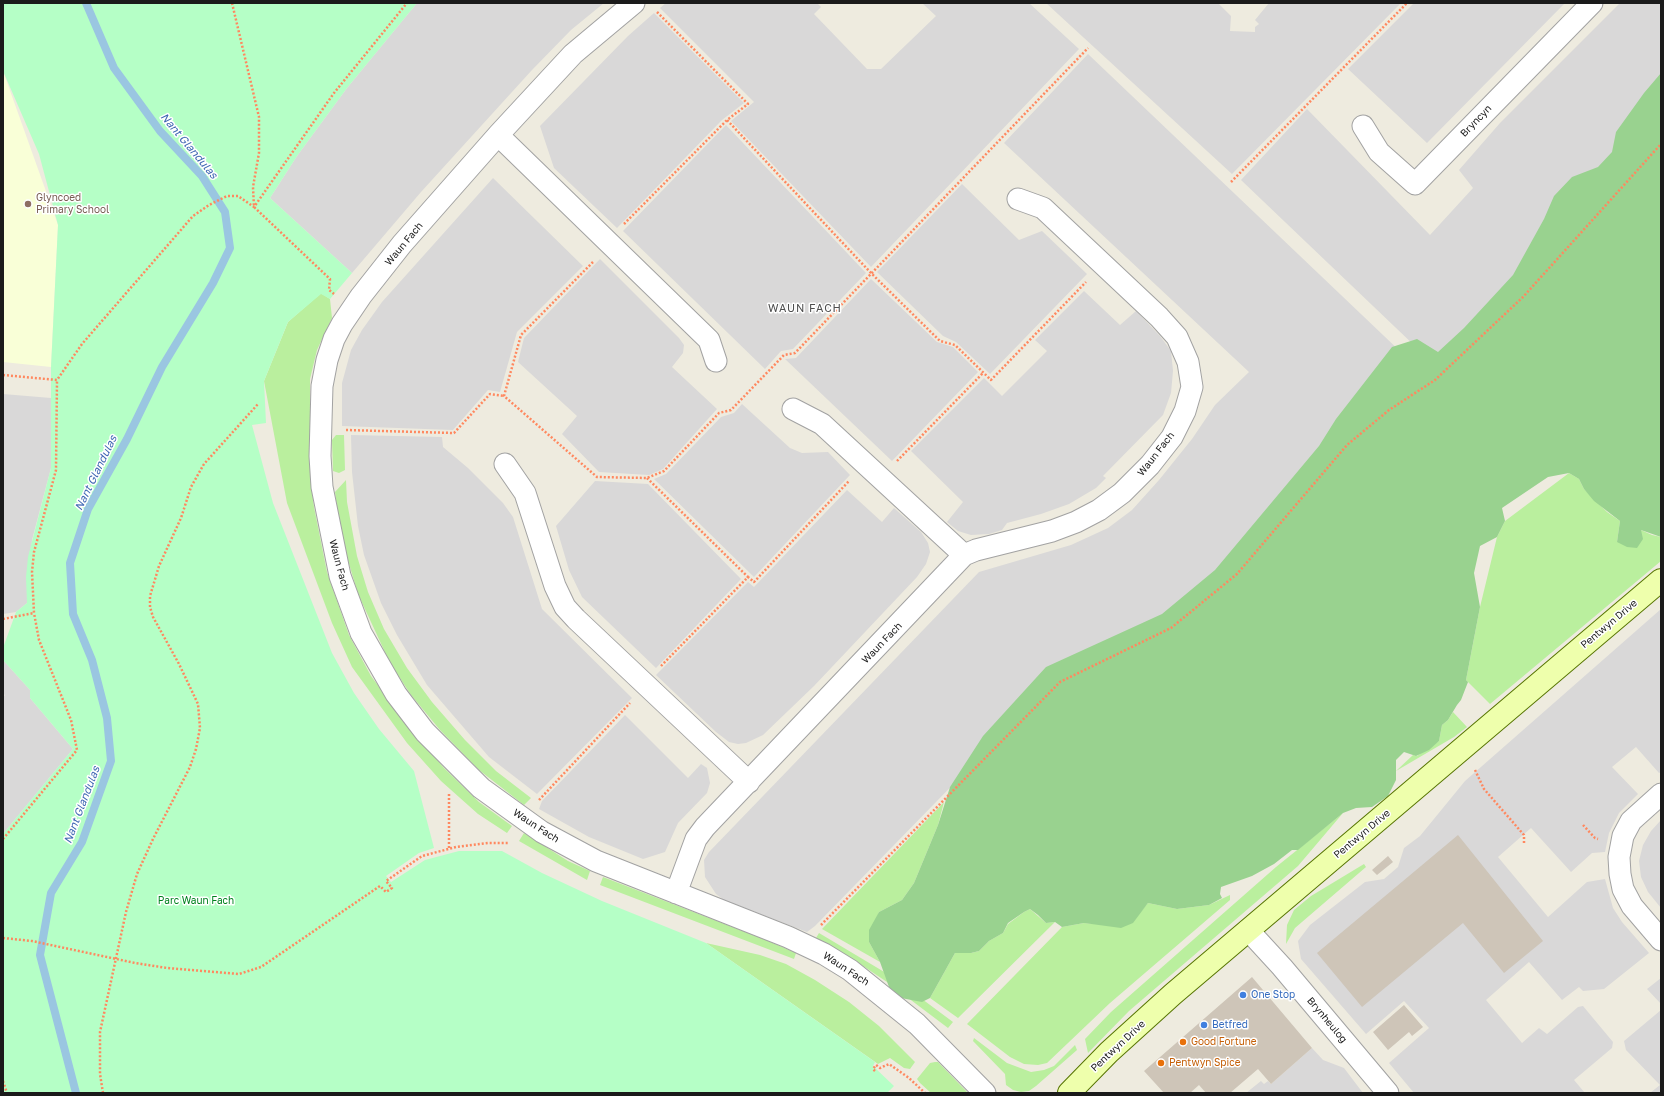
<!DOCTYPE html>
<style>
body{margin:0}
#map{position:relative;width:1664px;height:1096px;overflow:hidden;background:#eeebdf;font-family:"Golos Text",sans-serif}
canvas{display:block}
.frame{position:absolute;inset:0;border:4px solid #1b1b1b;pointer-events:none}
</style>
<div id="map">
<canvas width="1664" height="1096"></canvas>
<div class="frame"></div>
</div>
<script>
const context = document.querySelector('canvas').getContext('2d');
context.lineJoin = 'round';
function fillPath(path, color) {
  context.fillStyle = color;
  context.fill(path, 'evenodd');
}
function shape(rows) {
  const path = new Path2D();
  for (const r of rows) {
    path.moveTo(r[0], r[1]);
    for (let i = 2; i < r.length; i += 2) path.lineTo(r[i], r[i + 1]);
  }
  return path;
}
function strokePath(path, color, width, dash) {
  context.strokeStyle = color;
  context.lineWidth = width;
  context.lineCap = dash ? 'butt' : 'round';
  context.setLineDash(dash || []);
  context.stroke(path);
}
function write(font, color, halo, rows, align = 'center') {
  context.font = font + ' "Golos Text",sans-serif';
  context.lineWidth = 3;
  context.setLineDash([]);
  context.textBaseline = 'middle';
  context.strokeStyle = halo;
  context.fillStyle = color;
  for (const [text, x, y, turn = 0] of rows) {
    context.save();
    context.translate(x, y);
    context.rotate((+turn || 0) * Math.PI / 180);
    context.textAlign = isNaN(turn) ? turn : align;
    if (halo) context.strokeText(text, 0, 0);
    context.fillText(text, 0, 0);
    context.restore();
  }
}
fillPath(shape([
 [417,3,604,3,571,30,532,70,421,192,352,273,270,198,297,156,347,88],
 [666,3,817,3,821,7,814,14,867,69,881,69,936,16,922,3,1029,3,1079,49,871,267,731,121,754,102,660,8],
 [1046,3,1218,3,1231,16,1230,31,1255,32,1255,27,1259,24,1255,20,1269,3,1401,3,1232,174],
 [1414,3,1565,3,1427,143,1348,69],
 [1620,3,1661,3,1661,136,1439,369,1241,180,1307,109,1430,235,1473,188,1459,170,1500,123],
 [654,13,744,103,722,120,617,228,554,168,540,126,628,36],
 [1088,54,1404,355,1387,406,1167,624,1057,678,815,926,807,932,724,900,716,894,705,877,704,860,709,852,979,572,1071,545,1108,528,1132,510,1159,480,1192,439,1215,405,1249,372,1004,143],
 [726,125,866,273,793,349,781,351,765,369,623,231],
 [493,178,583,266,517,332,500,392,488,390,453,430,342,426,342,383,351,350,362,330,382,302],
 [962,184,1019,240,1042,231,1087,274,990,374,956,342,943,336,877,272],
 [600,259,679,338,684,345,683,353,672,367,717,409,663,469,649,475,599,472,562,434,577,416,518,362,524,338],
 [871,279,937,342,953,347,978,372,892,461,785,359,796,358],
 [1084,291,1120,325,1136,311,1160,336,1171,351,1173,371,1171,393,1163,415,1103,476,1106,478,1096,488,1069,504,1041,514,1007,523,1002,530,989,534,971,535,958,531,947,522,963,502,911,451,984,378,1002,396,1047,351,1035,340],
 [3,394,51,398,51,468,32,540,27,603,16,612,3,614],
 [742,404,790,448,802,453,828,452,850,475,754,577,654,479,666,474,721,417,734,413],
 [351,435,442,437,443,447,468,468,503,503,513,517,542,609,632,698,537,794,489,757,427,685,397,635,381,603,364,555,358,526,352,472],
 [595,481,648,484,741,579,656,668,582,597,569,570,556,526],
 [847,490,882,522,894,508,921,532,928,543,930,552,926,564,917,577,814,686,763,735,746,743,738,744,729,742,716,732,656,675,748,582,754,587],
 [1661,609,1661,772,1659,773,1636,747,1612,767,1638,794,1619,813,1609,833,1605,852,1592,853,1571,872,1531,828,1498,857,1548,917,1587,882,1605,879,1613,908,1622,922,1649,953,1604,989,1583,991,1579,987,1562,1000,1529,962,1486,1000,1522,1043,1539,1028,1547,1034,1578,1007,1583,1006,1613,1042,1612,1048,1574,1080,1585,1093,1414,1093,1389,1063,1429,1028,1404,1001,1366,1034,1301,959,1298,941,1310,925,1365,882,1384,879,1398,867,1404,848,1420,836,1465,781],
 [3,660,30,690,30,698,73,749,3,834,3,697,5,695,3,694],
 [625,715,688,778,701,764,707,768,710,783,707,793,678,823,665,852,643,859,589,837,539,809,542,801],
 [1661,820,1661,908,1648,892,1641,877,1639,861,1643,845,1651,831],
 [1661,978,1661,1004,1647,989],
 [1661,1010,1661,1093,1650,1093,1660,1085,1626,1050,1624,1041],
 [1312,1048,1323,1060,1344,1068,1363,1093,1246,1093,1261,1081,1264,1084,1268,1081,1271,1084]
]), '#d9d8d8');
fillPath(shape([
 [3,71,58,225,51,367,3,362]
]), '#f9ffd7');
fillPath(shape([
 [321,293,330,299,332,318,317,350,310,379,310,474,314,507,327,572,349,635,371,676,410,728,444,768,479,802,512,826,507,833,478,814,441,781,407,743,352,667,332,623,287,503,264,381,288,322],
 [336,435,344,435,345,470,339,473,333,471,332,440],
 [1569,473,1579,479,1584,489,1607,512,1620,521,1617,542,1641,530,1652,535,1661,537,1661,561,1490,704,1466,680,1480,607,1497,537,1505,521],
 [346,480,347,502,357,556,368,592,384,629,407,668,432,702,465,740,496,771,531,798,524,805,479,770,440,730,411,695,390,663,358,594,347,557,339,525,335,492],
 [1453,712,1467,727,1454,737,1396,771,1413,755,1417,756,1439,741,1442,725,1448,720],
 [944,802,938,825,914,883,902,900,879,912,869,942,880,962,822,929],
 [1343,813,1298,866,1129,1011,1088,1053,1085,1039,1111,1012,1276,867],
 [524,833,568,861,590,871,587,880,519,841],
 [1364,864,1366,867,1295,928,1286,944,1287,925,1294,910,1311,896],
 [603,877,766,940,796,953,794,959,600,885],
 [1230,895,1230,900,1110,1003,1047,1063,1038,1065,1024,1064,1010,1057,967,1024,1062,927,1084,923,1096,924,1142,910,1148,903,1177,909,1209,905],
 [1030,909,1046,923,1055,922,958,1018,930,998,955,953,971,953,979,951,989,941,1003,933,1008,924,1024,912],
 [819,933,891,976,953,1022,948,1028,887,982,848,956,816,938],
 [706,943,760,955,786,964,815,980,849,1002,879,1026,915,1062,910,1069,904,1068,890,1058,878,1064],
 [974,1038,1007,1063,1031,1072,1044,1070,1054,1066,1075,1045,1077,1050,1036,1086,1029,1091,1021,1092,1013,1090,1006,1085,1005,1074,973,1041],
 [935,1062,938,1062,968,1093,931,1093,920,1083,917,1079,930,1063]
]), '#baef9e');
fillPath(shape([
 [1661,73,1661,537,1641,530,1643,539,1637,548,1627,547,1617,542,1620,521,1594,501,1584,489,1579,479,1569,473,1548,477,1502,508,1505,521,1497,537,1480,546,1474,573,1480,607,1466,680,1468,682,1461,700,1457,705,1448,720,1442,725,1439,741,1429,750,1416,756,1404,752,1396,760,1396,780,1388,796,1372,807,1356,808,1343,813,1298,850,1292,850,1274,864,1252,876,1221,887,1220,894,1222,898,1209,905,1177,909,1148,903,1133,923,1121,928,1084,923,1062,927,1055,922,1046,923,1038,915,1030,909,1024,912,1008,923,1003,933,989,941,979,951,971,953,955,953,930,998,922,1002,901,998,889,987,880,962,869,942,869,930,879,912,902,900,914,883,938,825,950,787,983,736,1046,667,1162,614,1215,570,1319,446,1336,419,1392,347,1417,339,1438,352,1464,328,1513,275,1544,219,1554,196,1572,177,1598,167,1612,152,1616,132,1644,93]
]), '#99d28f');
fillPath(shape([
 [3,3,417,3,347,88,297,156,270,198,352,273,330,299,321,294,288,322,264,381,266,423,252,425,273,503,332,653,354,693,379,729,414,771,434,848,419,853,386,876,391,882,425,860,459,851,502,851,542,873,602,901,706,943,875,1062,873,1066,894,1086,887,1093,3,1093,3,834,73,749,30,698,30,690,3,660,3,648,16,612,27,603,26,577,28,557,51,468,51,367,58,225,39,154,3,71]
]), '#b5ffc6');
strokePath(shape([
 [76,1093,40,955,51,893,82,842,111,761,107,718,92,660,73,614,70,563,88,509,127,439,162,367,213,283,230,248,225,212,202,176,160,131,114,68,86,3]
]), '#9ac6e1', 8);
fillPath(shape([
 [1458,835,1543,941,1504,973,1463,923,1362,1007,1317,953],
 [1388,856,1393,862,1377,875,1372,870],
 [1252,977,1312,1048,1271,1084,1258,1069,1230,1093,1206,1093,1199,1085,1190,1093,1164,1093,1144,1071],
 [1404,1005,1423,1027,1412,1036,1409,1032,1388,1050,1373,1032]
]), '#cec5b8');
const street = shape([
 [634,3,573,54,498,135,402,244,361,296,342,324,334,339,327,360,322,386,320,456,322,487,340,576,361,633,396,694,425,732,481,788,542,832,596,861,788,937,824,954,850,970,917,1024,985,1093],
 [1363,126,1379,152,1415,184,1592,3],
 [498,135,709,340,716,361],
 [793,409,822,424,964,555],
 [505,464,525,493,555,586,565,607,576,619,749,782],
 [1661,794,1631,821,1623,836,1619,857,1620,874,1623,889,1632,906,1661,940],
 [676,893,696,839,705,827,964,555,976,550,1052,531,1076,522,1099,510,1122,493,1150,465,1172,437,1185,411,1192,387,1188,362,1177,337,1159,317,1043,208,1018,199],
 [1248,930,1282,967,1388,1093]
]);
const secondary = shape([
 [1069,1093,1109,1052,1173,994,1661,580]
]);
strokePath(street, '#a2a2a2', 23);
strokePath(secondary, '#567400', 24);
strokePath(shape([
 [232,3,259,117,259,153,253,187,254,207,330,279,329,290,334,294],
 [657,12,748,104,727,120,871,273,940,341,955,345,991,380,1086,282],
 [1231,182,1407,3],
 [624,224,727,120],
 [593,262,521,335,504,396,597,477,647,478,664,471,719,413,731,410,784,355,795,353,1088,48],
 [3,375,57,380,82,344,193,216,209,205,227,196,238,196,254,207,334,93,407,3],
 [346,430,454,433,490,394,504,396],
 [897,461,983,373],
 [647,478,748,577],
 [3,619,34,613,32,572,34,552,56,470,57,380],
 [661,666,748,577,754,582,849,481],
 [1475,770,1484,789,1524,835,1524,843],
 [449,794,449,849],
 [539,800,630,703],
 [1583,825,1595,838,1598,839],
 [3,839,77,750,71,720,39,640,34,613],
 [821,925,1060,682,1171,628,1237,574,1347,445,1389,410,1435,380,1523,297,1661,144],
 [3,938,32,941,135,963,167,968,239,974,261,967,380,886,386,892,392,888,386,881,422,856,456,847,488,843,508,843],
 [875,1071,873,1069,876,1065,880,1068,889,1064,909,1078,925,1093],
 [3,1081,7,1093],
 [103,1093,100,1074,100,1032,126,912,137,874,153,839,190,767,196,749,200,728,198,704,179,664,153,617,150,607,150,596,159,566,181,518,191,487,204,464,258,404]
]), '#ff885f', 2.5, [2, 2]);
strokePath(street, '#fff', 21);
strokePath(secondary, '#eeffac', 22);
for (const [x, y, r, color] of [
 [28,204,4,"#8d6e63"],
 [1243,995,4,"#3f7fe0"],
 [1204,1025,4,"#3f7fe0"],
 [1183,1042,4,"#e8710a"],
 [1161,1063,4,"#e8710a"]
]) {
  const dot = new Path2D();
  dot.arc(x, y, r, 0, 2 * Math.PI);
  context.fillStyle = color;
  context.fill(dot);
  strokePath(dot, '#fff', 1.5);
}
write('10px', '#1b1b1b', '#fff', [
 ["Bryncyn",1476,121,-46],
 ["Waun Fach",404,244,-50],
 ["Waun Fach",1156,454,-52],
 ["Waun Fach",339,565,75],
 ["Pentwyn Drive",1609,624,-40],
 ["Waun Fach",882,643,-46],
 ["Waun Fach",536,826,33],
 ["Pentwyn Drive",1362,834,-40],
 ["Waun Fach",846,969,33],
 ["Brynheulog",1327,1020,50],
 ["Pentwyn Drive",1118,1046,-43]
]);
write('10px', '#785e54', '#fff', [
 ["Glyncoed",36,198],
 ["Primary School",36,210]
], 'left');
write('10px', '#00821f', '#fff', [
 ["Parc Waun Fach",196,901]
]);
write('10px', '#366cbe', '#fff', [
 ["One Stop",1251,995],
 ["Betfred",1212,1025]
], 'left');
write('10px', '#c56008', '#fff', [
 ["Good Fortune",1191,1042],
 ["Pentwyn Spice",1169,1063]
], 'left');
write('italic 11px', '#3f67b3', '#fff', [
 ["Nant Glandulas",189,146,50],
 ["Nant Glandulas",96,473,-64],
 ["Nant Glandulas",82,805,-69]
]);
context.letterSpacing = '1px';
write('11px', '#4e4e4e', '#fff', [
 ["WAUN FACH",805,309]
]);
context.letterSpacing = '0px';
</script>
